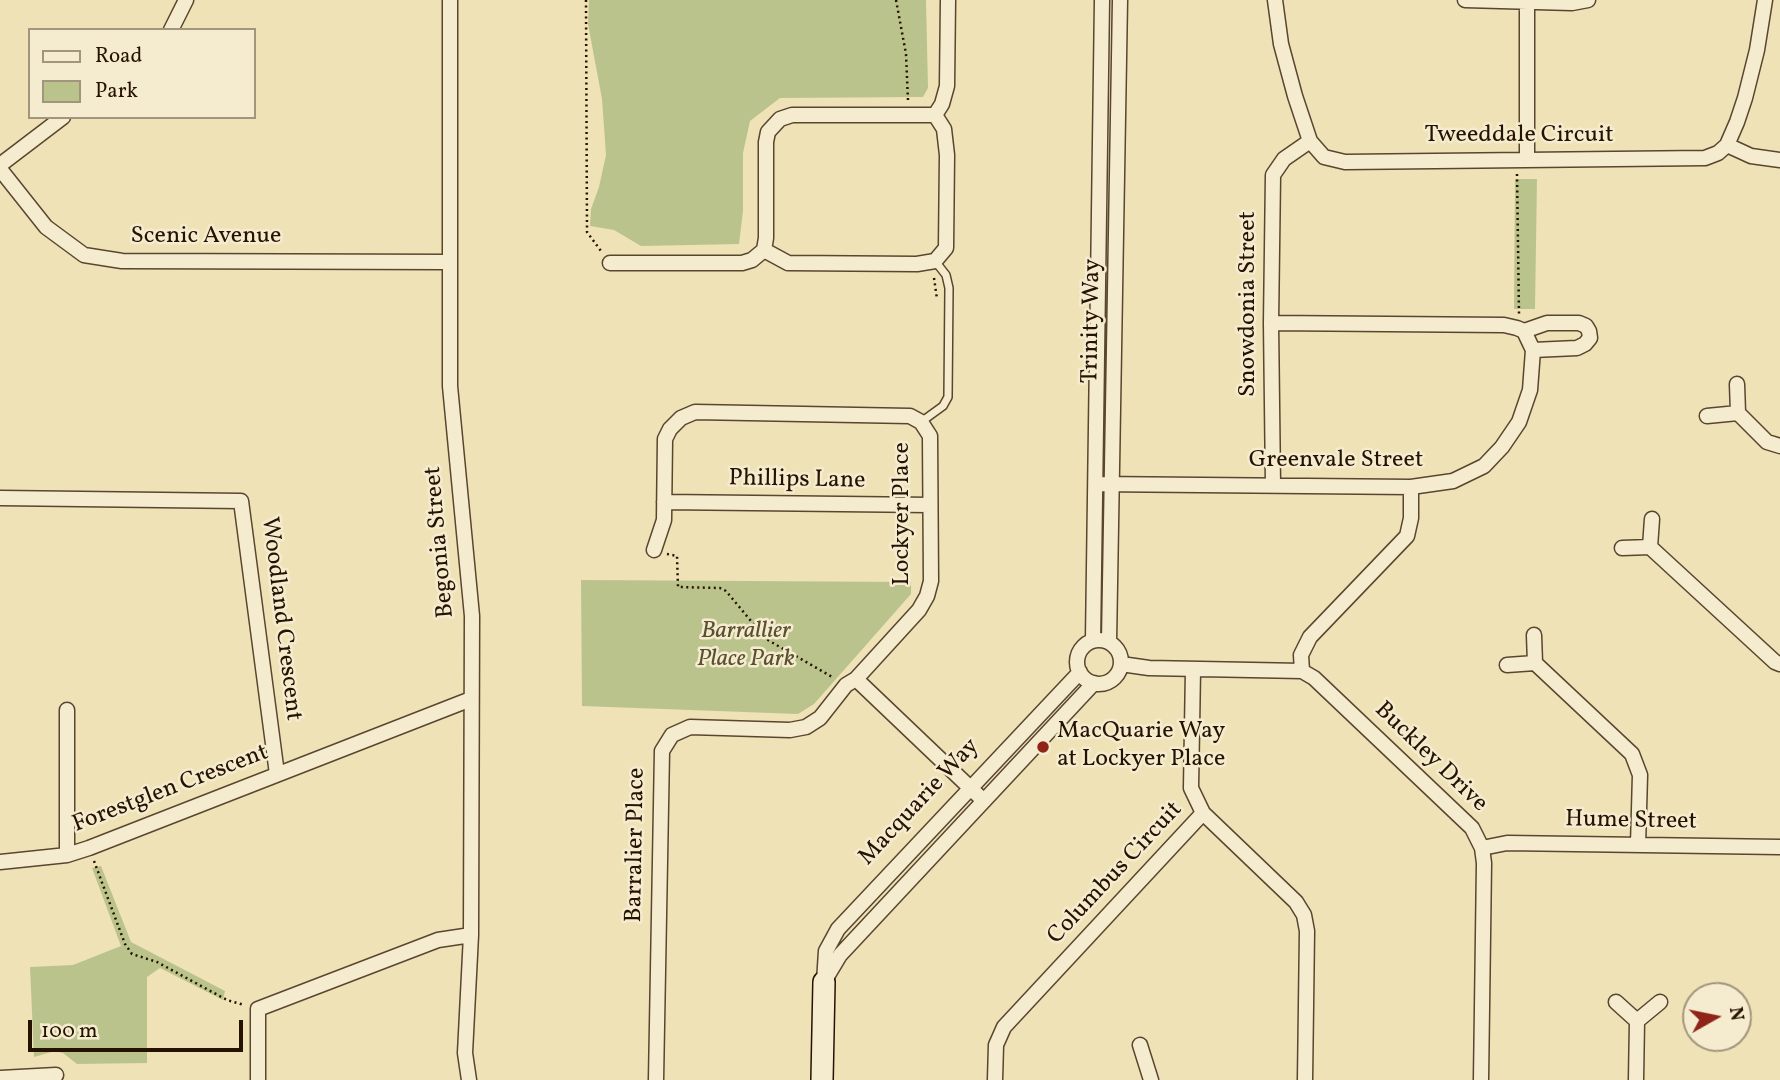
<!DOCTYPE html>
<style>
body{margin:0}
#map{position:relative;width:1780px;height:1080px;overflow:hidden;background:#efe2b7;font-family:Vollkorn,serif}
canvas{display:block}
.legend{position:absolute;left:28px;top:28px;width:228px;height:91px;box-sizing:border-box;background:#f5ecd0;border:2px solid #a2957d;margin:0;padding:9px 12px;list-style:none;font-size:21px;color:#261200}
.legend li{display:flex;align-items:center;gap:14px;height:35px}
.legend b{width:35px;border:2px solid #a2957d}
.north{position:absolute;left:1682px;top:982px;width:70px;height:70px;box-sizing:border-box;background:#f5ecd0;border:2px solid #a2957d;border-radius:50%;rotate:81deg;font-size:19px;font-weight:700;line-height:28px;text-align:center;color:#261200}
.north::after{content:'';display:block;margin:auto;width:24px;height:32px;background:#8f2418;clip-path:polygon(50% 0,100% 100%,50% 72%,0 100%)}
.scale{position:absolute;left:28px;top:1020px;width:215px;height:32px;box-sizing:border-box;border:4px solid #261200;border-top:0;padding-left:9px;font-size:21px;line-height:24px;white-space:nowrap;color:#261200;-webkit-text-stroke:5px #f5ecd0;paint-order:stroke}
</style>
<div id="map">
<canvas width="1780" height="1080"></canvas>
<ul class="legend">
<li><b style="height:9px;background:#f5ecd0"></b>Road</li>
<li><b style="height:19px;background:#bbc38d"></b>Park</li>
</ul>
<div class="north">N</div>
<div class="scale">100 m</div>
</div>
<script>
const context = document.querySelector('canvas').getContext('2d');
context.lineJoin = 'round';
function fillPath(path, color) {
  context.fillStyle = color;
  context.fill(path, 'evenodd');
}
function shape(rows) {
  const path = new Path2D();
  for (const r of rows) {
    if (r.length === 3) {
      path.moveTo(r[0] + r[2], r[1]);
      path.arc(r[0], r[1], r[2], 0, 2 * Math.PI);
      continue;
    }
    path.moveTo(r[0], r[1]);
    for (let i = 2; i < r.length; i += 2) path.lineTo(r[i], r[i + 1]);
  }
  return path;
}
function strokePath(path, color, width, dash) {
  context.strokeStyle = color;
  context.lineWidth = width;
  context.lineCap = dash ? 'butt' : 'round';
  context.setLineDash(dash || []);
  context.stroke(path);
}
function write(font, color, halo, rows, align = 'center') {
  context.font = font + ' Vollkorn,serif';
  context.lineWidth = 5;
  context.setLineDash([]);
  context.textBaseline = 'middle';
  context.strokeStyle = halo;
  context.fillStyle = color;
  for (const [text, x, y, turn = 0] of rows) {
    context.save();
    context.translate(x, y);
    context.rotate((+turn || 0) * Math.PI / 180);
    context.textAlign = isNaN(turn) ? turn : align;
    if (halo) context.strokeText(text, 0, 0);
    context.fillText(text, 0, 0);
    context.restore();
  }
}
fillPath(shape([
 [589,0,926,0,928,88,923,97,780,98,750,121,743,153,743,211,739,244,641,246,614,230,590,226,591,209,599,187,606,155,602,99,588,24],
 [1515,179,1537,179,1535,309,1514,309],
 [581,580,911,582,911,594,814,704,798,714,582,706],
 [101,866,131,942,225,991,223,1000,160,968,147,977,147,1063,77,1064,63,1053,55,1051,34,1057,30,967,73,965,121,946,92,868]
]), '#bbc38d');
const lane = shape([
 [921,422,943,406,948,397,949,288,946,275,935,261]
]);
const street = shape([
 [450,0,450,386,472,616,471,935,465,1053,469,1080],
 [1275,0,1281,44,1295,96,1310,141,1324,157,1345,162,1705,158,1718,153,1727,145,1737,122,1745,98,1757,50,1765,0],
 [1465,0,1572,3,1588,0],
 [1527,1,1527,160],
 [171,30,186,0],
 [935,115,942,104,947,86,948,0],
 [1727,145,1751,156,1780,160],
 [0,165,63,117],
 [0,169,46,227,84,255,122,261,450,262],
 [764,250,788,263,917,264,935,261,946,248,947,155,944,129,935,115],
 [610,263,742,263,752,260,764,250,766,238,766,142,768,132,780,119,792,115,935,115],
 [1524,331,1547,323,1579,323,1586,326,1589,331,1590,338,1585,344,1577,348,1533,350],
 [1738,413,1767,442,1780,446],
 [1707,416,1738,413,1737,384],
 [1096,484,1411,487,1453,481,1484,466,1502,447,1519,422,1530,390,1533,350,1524,331,1517,328,1504,325,1271,323],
 [1273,485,1271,323,1273,175,1284,159,1310,141],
 [0,498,241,501,277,774],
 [664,502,930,505],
 [1650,547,1775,662,1780,664],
 [1622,548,1650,547,1652,519],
 [654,550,664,520,665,439,670,429,681,418,695,412,910,416,921,422,930,436,931,581,927,596,919,610,856,679,984,801],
 [1093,640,1102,0],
 [1099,662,22],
 [1109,642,1120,0],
 [1535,663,1632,754,1640,775,1638,845],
 [1121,664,1149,668,1302,671,1314,678,1472,828,1482,848,1484,863,1481,1080],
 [1507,665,1535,663,1534,635],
 [1193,669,1191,788,1203,813],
 [1302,671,1301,655,1310,637,1407,536,1411,518,1411,487],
 [1482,848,1507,843,1780,847],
 [67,855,67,710],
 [0,862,67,855,89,848,471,699],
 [825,980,840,955,1094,683],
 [824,982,826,951,838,929,1080,672],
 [1616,1002,1637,1021,1660,1002],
 [1140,1045,1151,1080],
 [0,1078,56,1075],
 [258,1080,258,1009,438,940,471,935],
 [656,1080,662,751,672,735,690,727,790,730,806,727,820,718,846,685,856,679],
 [995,1080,996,1045,1004,1027,1203,813,1296,902,1304,915,1307,931,1305,1080],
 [1636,1080,1637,1021]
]);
const secondary = shape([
 [822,1080,824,982]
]);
strokePath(lane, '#58462e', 10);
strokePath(street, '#58462e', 17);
strokePath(secondary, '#261200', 24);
strokePath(shape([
 [586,0,587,232,601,251],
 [896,0,906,54,908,101],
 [1517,174,1519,314],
 [934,278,937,299],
 [667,554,677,556,678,587,720,588,726,591,766,639,834,678],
 [94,861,125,944,132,954,157,962,227,1000,244,1005]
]), '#261200', 2.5, [2, 3.5]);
strokePath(lane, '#f5ecd0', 7);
strokePath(street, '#f5ecd0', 14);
strokePath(secondary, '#f5ecd0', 21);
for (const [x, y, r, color] of [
 [1043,747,7,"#8f2418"]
]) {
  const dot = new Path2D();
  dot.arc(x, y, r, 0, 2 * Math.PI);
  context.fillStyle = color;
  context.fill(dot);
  strokePath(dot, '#f5ecd0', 2.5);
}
write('24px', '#261200', '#f5ecd0', [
 ["Tweeddale Circuit",1519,137],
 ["Scenic Avenue",206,238],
 ["Snowdonia Street",1250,304,-90],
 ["Trinity Way",1093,321,-89],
 ["Greenvale Street",1336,462],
 ["Phillips Lane",797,481,1],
 ["Lockyer Place",904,514,-90],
 ["Begonia Street",441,542,-95],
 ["Woodland Crescent",280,619,83],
 ["Buckley Drive",1430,758,44],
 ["Forestglen Crescent",171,790,-21],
 ["Macquarie Way",920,803,-47],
 ["Hume Street",1631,822,1],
 ["Barralier Place",637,845,-89],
 ["Columbus Circuit",1116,874,-47]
]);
write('italic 24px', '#5a5031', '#f5ecd0', [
 ["Barrallier",746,633],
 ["Place Park",746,661]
]);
write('24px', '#261200', '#f5ecd0', [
 ["MacQuarie Way",1057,733],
 ["at Lockyer Place",1057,761]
], 'left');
</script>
